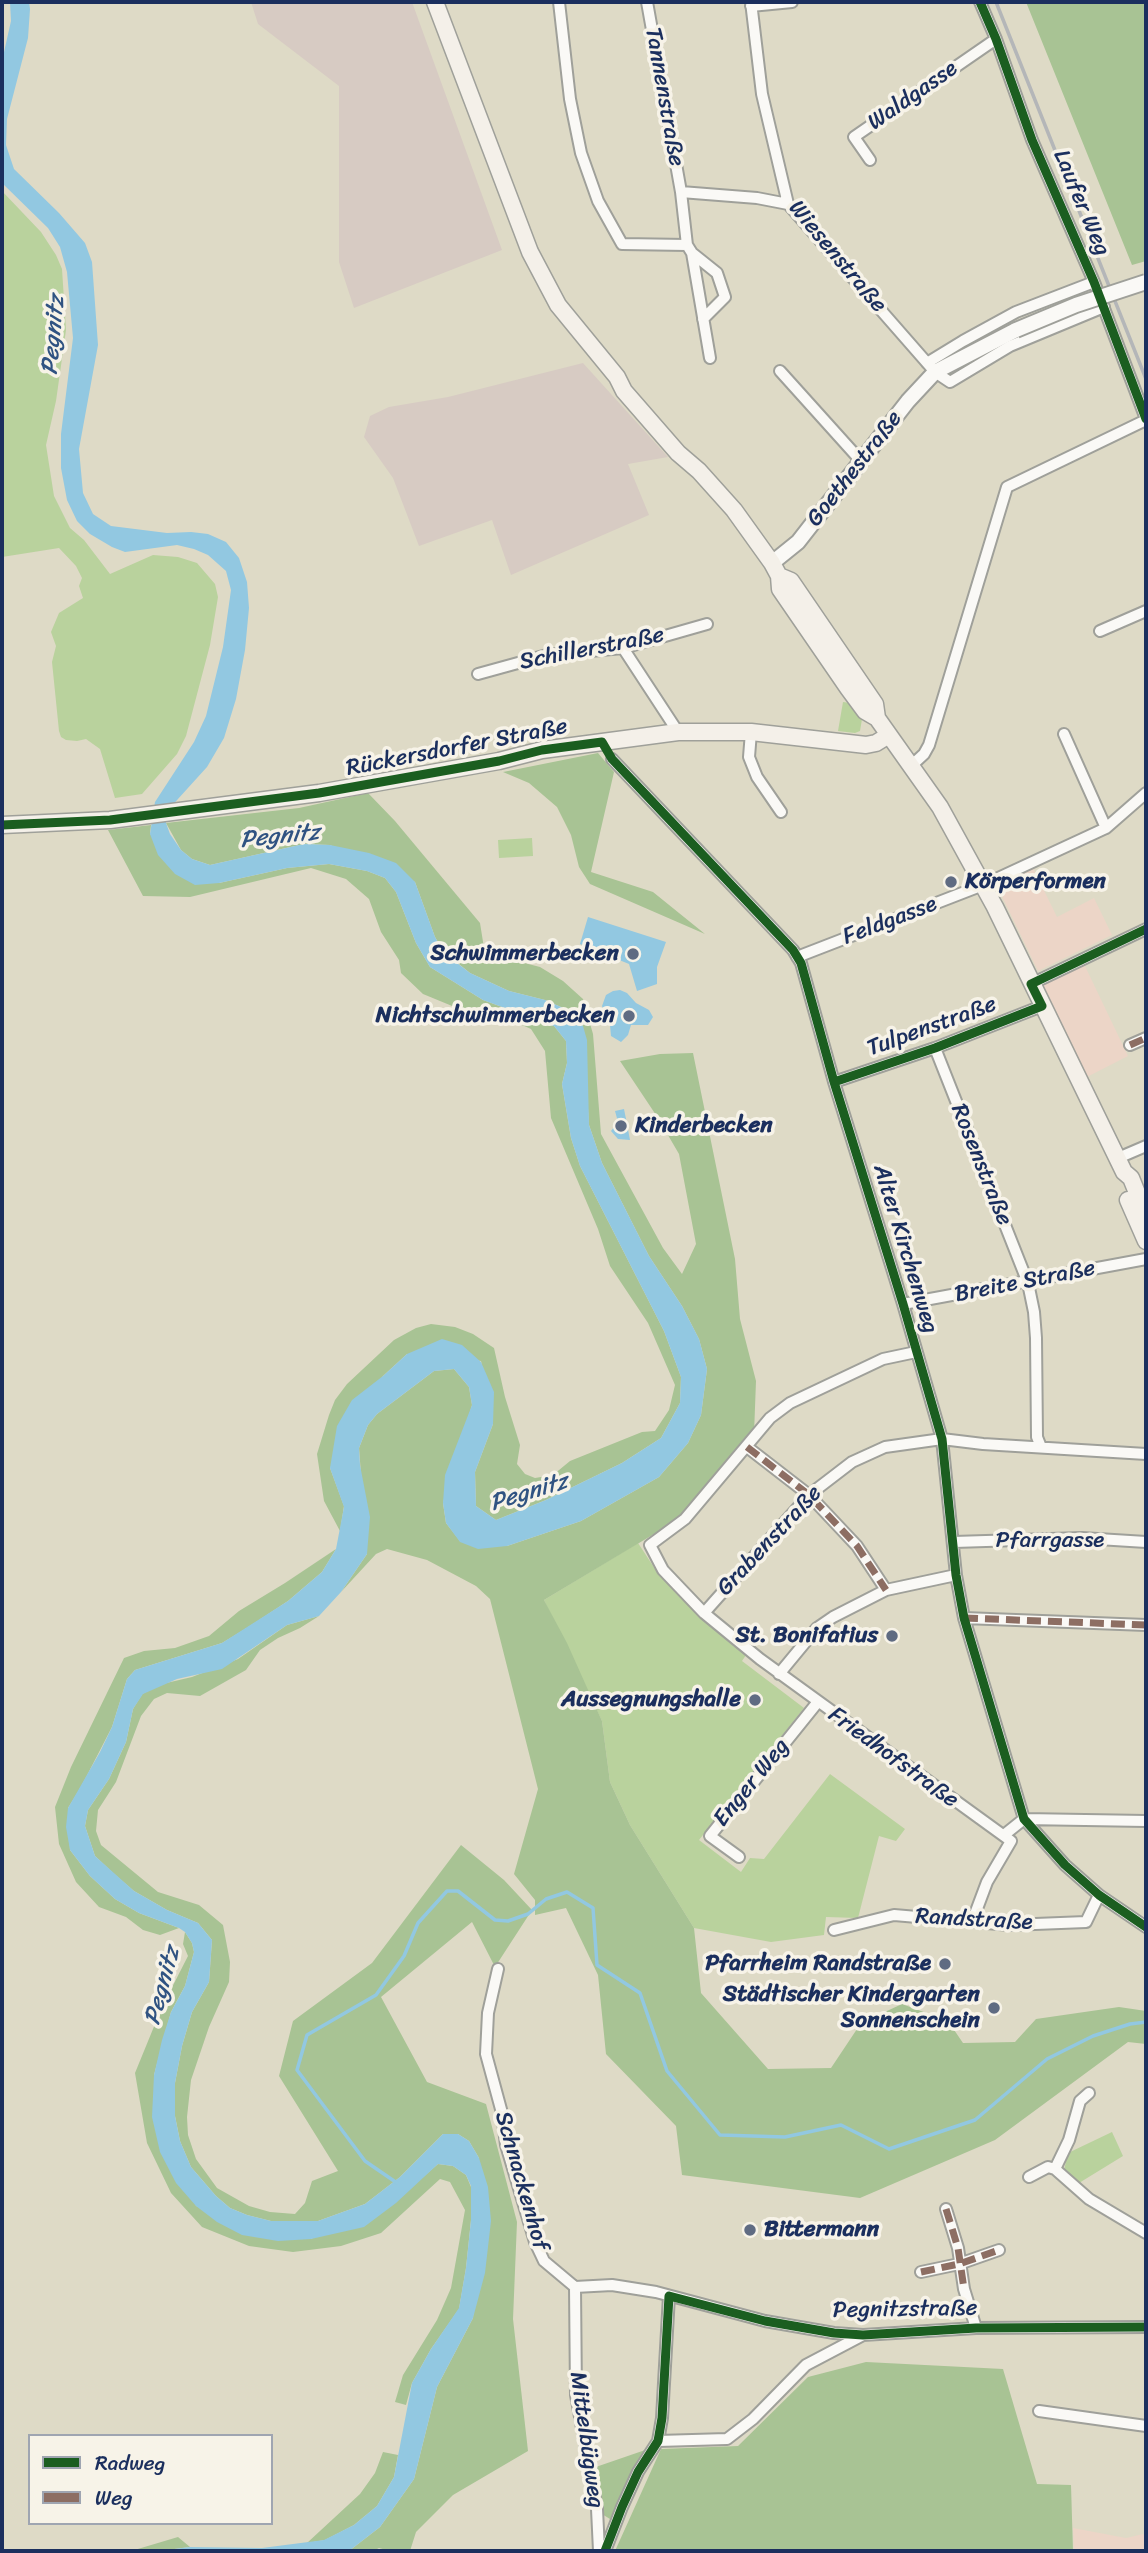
<!DOCTYPE html>
<meta charset="utf-8">
<style>
body{margin:0}
#map{position:relative;width:1148px;height:2553px;overflow:hidden;background:#dedac6;font-family:Sriracha,sans-serif}
canvas{display:block}
.frame{position:absolute;inset:0;border:4px solid #1b2f5e;pointer-events:none}
.legend{position:absolute;left:28px;top:2434px;width:245px;height:91px;box-sizing:border-box;background:#f7f3e8;border:2px solid #9fa5b1;margin:0;padding:9px 12px;list-style:none;font-size:21px;color:#1b2f5e}
.legend li{display:flex;align-items:center;gap:14px;height:35px}
.legend b{width:35px;border:2px solid #9fa5b1}
</style>
<div id="map">
<canvas width="1148" height="2553"></canvas>
<div class="frame"></div>
<ul class="legend">
<li><b style="height:9px;background:#1b5e20"></b>Radweg</li>
<li><b style="height:9px;background:#8d6e63"></b>Weg</li>
</ul>
</div>
<script>
const context = document.querySelector('canvas').getContext('2d');
context.lineJoin = 'round';
function fillPath(path, color) {
  context.fillStyle = color;
  context.fill(path, 'evenodd');
}
function shape(rows) {
  const path = new Path2D();
  for (const r of rows) {
    path.moveTo(r[0], r[1]);
    for (let i = 2; i < r.length; i += 2) path.lineTo(r[i], r[i + 1]);
  }
  return path;
}
function strokePath(path, color, width, dash) {
  context.strokeStyle = color;
  context.lineWidth = width;
  context.lineCap = dash ? 'butt' : 'round';
  context.setLineDash(dash || []);
  context.stroke(path);
}
function write(font, color, halo, rows, align = 'center') {
  context.font = font + ' Sriracha,sans-serif';
  context.lineWidth = 7;
  context.setLineDash([]);
  context.textBaseline = 'middle';
  context.strokeStyle = halo;
  context.fillStyle = color;
  for (const [text, x, y, turn = 0] of rows) {
    context.save();
    context.translate(x, y);
    context.rotate((+turn || 0) * Math.PI / 180);
    context.textAlign = isNaN(turn) ? turn : align;
    if (halo) context.strokeText(text, 0, 0);
    context.fillText(text, 0, 0);
    context.restore();
  }
}
fillPath(shape([
 [1033,868,1057,917,1094,898,1112,935,1038,971,997,886],
 [1084,964,1128,1056,1085,1078,1040,985],
 [1073,2528,1126,2538,1143,2534,1146,2539,1146,2551,1074,2551]
]), '#ecd5c7');
fillPath(shape([
 [251,2,412,2,502,250,354,308,339,262,339,86,258,24],
 [583,363,668,457,628,464,649,515,511,575,492,520,419,546,393,478,364,437,370,416,389,407,448,397]
]), '#d7cbc3');
fillPath(shape([
 [2,191,41,232,56,255,62,269,66,330,56,401,46,445,54,496,70,528,84,540,110,574,153,555,178,557,197,563,215,584,218,597,210,645,186,736,177,754,142,794,115,798,100,749,86,739,77,741,66,740,61,737,59,731,52,662,56,646,51,632,59,613,83,598,79,586,82,578,76,566,59,548,2,557],
 [843,702,850,703,862,719,860,731,855,733,838,731],
 [532,838,533,856,499,858,498,840],
 [638,1543,659,1575,682,1599,746,1655,742,1661,804,1708,699,1840,741,1872,750,1858,764,1859,830,1774,905,1829,896,1841,879,1836,858,1918,826,1917,824,1935,771,1942,694,1928,630,1825,610,1782,602,1721,544,1600],
 [1112,2132,1123,2156,1079,2183,1064,2170,1068,2153]
]), '#b9d29d');
fillPath(shape([
 [1026,2,1146,2,1146,261,1132,265],
 [598,753,614,772,591,872,653,892,705,934,590,884,579,867,571,835,557,807,529,783,503,772],
 [368,793,395,821,480,923,484,948,505,958,540,967,563,981,583,999,593,1034,601,1134,663,1248,682,1274,696,1244,679,1154,658,1118,620,1061,660,1054,693,1053,735,1259,740,1319,756,1381,754,1434,684,1516,544,1600,567,1643,602,1721,610,1782,630,1825,694,1928,701,1993,768,2069,831,2068,861,2023,902,2004,948,2021,963,2043,1015,2042,1036,2019,1119,2007,1146,2011,1146,2044,1128,2042,995,2140,860,2198,682,2175,676,2126,606,2054,598,1975,566,1908,535,1915,535,1900,514,1874,538,1789,490,1599,476,1586,427,1560,387,1549,376,1554,341,1592,367,1554,359,1448,368,1425,377,1414,434,1371,454,1369,469,1387,472,1405,443,1503,446,1523,460,1541,507,1546,581,1521,659,1477,688,1443,701,1415,707,1369,699,1339,682,1306,649,1256,602,1163,589,1125,587,1092,570,1011,545,1000,509,991,470,973,444,952,435,937,415,882,330,845,304,844,210,865,192,859,181,850,166,823,299,808],
 [151,825,150,834,219,883,287,868,329,864,367,871,385,878,396,892,416,943,430,967,483,1000,554,1026,566,1041,567,1063,562,1084,571,1138,580,1166,664,1331,681,1377,680,1403,661,1438,622,1463,546,1500,496,1520,476,1506,475,1472,493,1424,481,1361,407,1354,383,1376,330,1468,344,1506,340,1531,324,1501,317,1454,329,1415,335,1400,347,1384,394,1340,416,1328,431,1324,455,1327,473,1334,494,1348,505,1397,520,1445,517,1464,525,1474,535,1478,553,1475,570,1461,642,1432,655,1431,669,1410,675,1385,648,1323,610,1266,598,1229,551,1118,545,1051,531,1029,497,1014,457,1008,423,994,401,973,399,960,381,932,369,899,346,879,311,868,190,897,143,896,108,830],
 [336,1549,322,1572,288,1601,247,1628,222,1643,135,1670,127,1679,112,1727,81,1787,68,1808,70,1850,90,1876,115,1899,139,1913,179,1928,160,1935,143,1930,126,1917,99,1907,76,1882,59,1844,55,1807,71,1767,124,1658,144,1651,175,1648,209,1636,239,1611,285,1583],
 [319,1616,300,1628,278,1638,260,1650,246,1670,200,1696,167,1693,154,1699,141,1716,116,1782,98,1810,96,1831,101,1845,158,1892,199,1905,223,1925,230,1962,229,1982,209,2027,191,2080,187,2117,188,2135,196,2159,217,2188,249,2206,270,2212,295,2214,305,2203,312,2181,338,2171,279,2076,293,2021,372,1963,461,1845,504,1880,532,1910,495,1967,472,1922,381,1997,427,2082,486,2104,517,2222,513,2319,528,2451,453,2495,416,2532,410,2551,390,2551,379,2548,373,2551,349,2551,380,2527,414,2479,437,2387,473,2318,479,2158,469,2141,458,2134,443,2134,400,2177,365,2204,318,2221,271,2221,247,2215,230,2208,216,2196,191,2167,180,2141,175,2116,175,2083,182,2046,192,2012,209,1982,212,1940,198,1923,167,1910,134,1891,113,1873,95,1856,85,1826,88,1810,109,1779,126,1742,133,1709,142,1694,162,1684,192,1677,238,1659,287,1625],
 [185,1932,192,1943,194,1952,185,1986,171,2012,154,2075,196,2206,311,2239,424,2176,438,2164,453,2166,466,2175,471,2187,471,2220,466,2268,459,2309,431,2349,412,2383,406,2405,395,2402,403,2375,437,2320,451,2288,465,2210,450,2182,440,2179,381,2233,341,2246,293,2252,249,2246,202,2227,171,2193,147,2143,135,2073,162,2007,188,1956,183,1944],
 [866,2362,1003,2369,1037,2484,1071,2485,1073,2551,615,2551,661,2449,738,2446,808,2377],
 [651,2448,610,2519,597,2511,590,2469],
 [383,2452,398,2455,394,2477,377,2506,354,2525,325,2540,307,2543,360,2494,375,2473],
 [178,2537,190,2547,159,2551,131,2551]
]), '#a8c394');
fillPath(shape([
 [10,2,29,2,30,9,28,38,7,119,6,145,14,169,59,213,85,243,92,262,98,345,79,449,83,493,93,514,111,526,167,533,191,532,208,534,226,542,239,558,247,582,249,608,245,650,236,699,224,738,207,767,168,810,166,823,170,834,181,850,192,859,210,865,304,844,330,845,369,853,396,863,415,882,435,937,444,953,470,973,509,991,545,1000,570,1011,583,1026,587,1040,589,1125,602,1163,649,1256,682,1306,699,1339,707,1369,701,1415,688,1443,659,1477,581,1521,507,1546,478,1549,460,1542,446,1523,443,1503,445,1475,472,1405,469,1387,454,1369,434,1371,377,1414,368,1425,359,1448,360,1465,370,1517,367,1554,341,1592,319,1616,287,1625,222,1669,177,1679,143,1694,133,1709,126,1742,109,1779,88,1810,85,1826,95,1856,134,1891,167,1910,198,1923,212,1940,209,1982,192,2012,182,2046,175,2083,175,2116,180,2141,191,2167,216,2196,230,2208,247,2215,271,2221,318,2221,365,2204,400,2177,443,2134,458,2134,469,2141,479,2158,488,2187,491,2221,485,2273,473,2318,437,2387,414,2479,380,2527,349,2551,159,2551,190,2547,262,2548,324,2540,354,2525,377,2506,394,2477,412,2383,431,2349,459,2308,466,2268,471,2220,471,2186,466,2175,453,2166,438,2164,396,2203,364,2227,311,2239,278,2241,242,2235,217,2222,196,2206,176,2183,160,2152,152,2117,154,2075,162,2040,171,2012,185,1986,194,1952,192,1943,185,1932,179,1928,139,1913,115,1899,90,1876,70,1850,66,1827,68,1808,100,1752,112,1727,127,1679,135,1670,222,1643,288,1601,322,1572,336,1549,344,1507,330,1468,337,1426,352,1400,383,1376,407,1354,442,1339,462,1345,481,1362,494,1392,493,1424,475,1472,476,1506,496,1520,546,1500,622,1463,661,1438,680,1403,681,1377,664,1331,580,1166,571,1138,562,1084,567,1063,566,1041,554,1026,483,1000,430,967,416,943,396,892,385,878,367,871,329,864,287,868,219,883,195,885,175,874,158,855,150,834,155,802,194,742,206,716,223,647,231,590,226,571,208,555,194,549,177,545,125,552,112,547,90,534,77,521,67,500,61,468,61,434,73,338,67,272,60,247,48,228,2,183,2,61,11,21],
 [588,917,666,942,657,967,657,984,637,991,629,964,580,944],
 [620,990,627,993,636,1003,649,1010,653,1017,648,1025,631,1025,628,1035,621,1042,611,1036,610,1025,602,1006,606,995,613,991],
 [624,1109,626,1119,630,1140,618,1139,611,1131,618,1122,615,1111]
]), '#92c8e1');
strokePath(shape([
 [397,2183,365,2161,297,2070,307,2035,376,1995,404,1956,418,1923,447,1891,458,1891,495,1920,508,1921,528,1914,546,1899,567,1892,593,1908,597,1965,640,1993,667,2071,720,2135,785,2137,841,2125,889,2149,975,2120,1047,2059,1093,2036,1130,2024,1146,2022]
]), '#92c8e1', 3.5);
const minor = shape([
 [559,2,570,99,581,153,598,201,622,244,687,245],
 [647,2,681,192,687,245,692,253,710,358],
 [751,2,762,94,788,204,935,372,950,382,1010,346,1104,307],
 [980,2,996,39,1032,140,1094,282,1146,419],
 [751,6,792,2],
 [870,160,854,137,996,39],
 [681,192,757,198,788,204],
 [692,253,717,273,725,297,703,319],
 [927,363,963,341,1016,312,1094,282],
 [780,371,861,461],
 [1100,631,1146,611],
 [623,648,678,732],
 [478,674,547,655,623,648,707,624],
 [751,732,749,757,757,777,781,812],
 [1064,734,1106,828],
 [612,759,793,950,801,963,834,1082,903,1304,942,1439,956,1575,964,1618,1024,1819,1065,1865,1099,1895,1146,1927],
 [911,766,924,754,929,745,1007,487,1146,420],
 [797,957,983,885,1106,828,1146,793],
 [1031,984,1146,929],
 [1130,1045,1146,1038],
 [935,1048,1028,1283,1034,1312,1036,1338,1037,1437,1041,1447],
 [834,1082,935,1048,1042,1006],
 [1118,1158,1146,1146],
 [903,1304,1146,1259],
 [916,1352,883,1359,790,1403,770,1418,685,1519,650,1545,663,1570,704,1613,760,1659,1011,1841,987,1882,972,1922],
 [747,1447,809,1495,857,1546,886,1590],
 [954,1542,1082,1538,1146,1542],
 [704,1613,809,1495,852,1462,885,1447,942,1439,983,1444,1146,1454],
 [964,1618,1146,1625],
 [779,1674,817,1628,833,1617,886,1590,956,1575],
 [1024,1819,1146,1821],
 [1004,1835,1024,1819],
 [739,1857,710,1836,817,1703],
 [834,1930,894,1915,1010,1925,1086,1922,1099,1895],
 [498,1969,488,2013,486,2054,502,2113,506,2145,535,2242,544,2261,575,2287,612,2285,656,2292,765,2321,834,2333,863,2335,976,2328,1146,2327],
 [1055,2169,1069,2140,1080,2101,1089,2093],
 [1029,2177,1048,2167,1055,2169,1089,2199,1146,2233],
 [946,2209,958,2248,964,2289,976,2328],
 [921,2272,959,2264,999,2250],
 [575,2287,576,2395,597,2509,599,2551],
 [1039,2411,1146,2426],
 [658,2441,727,2439,753,2419,806,2365,863,2335],
 [605,2551,622,2507,638,2472,658,2441,662,2418,669,2296]
]);
const tertiary = shape([
 [772,563,798,542,908,401,935,372,1016,330]
]);
const secondary = shape([
 [435,2,530,252,558,305,617,377,624,391,678,453,699,471,734,510,772,563,779,576,780,589,848,688,865,711,877,718,940,807,995,907,1124,1172,1131,1178,1146,1215],
 [779,576,791,581,875,704,877,718],
 [2,825,110,820,319,793,499,761,542,750,678,732,751,732,866,745,876,743,889,735],
 [1128,1200,1146,1241]
]);
strokePath(minor, '#9fa09a', 14);
strokePath(tertiary, '#9fa09a', 18);
strokePath(secondary, '#9fa09a', 19);
strokePath(minor, '#faf9f6', 10);
strokePath(tertiary, '#faf9f6', 14);
strokePath(secondary, '#f4f0e9', 16);
strokePath(shape([
 [996,2,1146,379]
]), '#b4b6b8', 3.5);
const tertiaryBridge = shape([
 [1016,330,1076,305,1146,282]
]);
strokePath(tertiaryBridge, '#9fa09a', 18, []);
strokePath(tertiaryBridge, '#faf9f6', 14);
strokePath(shape([
 [1130,1045,1146,1038],
 [747,1447,809,1495,857,1546,886,1590],
 [964,1618,1146,1625],
 [946,2209,958,2248,964,2289],
 [921,2272,959,2264,999,2250]
]), '#8d6e63', 7, [14, 7]);
strokePath(shape([
 [980,2,996,39,1032,140,1094,282,1146,419],
 [2,825,110,820,319,793,499,761,542,750,602,742,612,759,793,950,801,963,834,1082,903,1304,942,1439,956,1575,964,1618,1024,1819,1065,1865,1099,1895,1146,1927],
 [834,1082,935,1048,1042,1006,1031,984,1146,929],
 [605,2551,622,2507,638,2472,658,2441,662,2418,669,2296,765,2321,834,2333,863,2335,976,2328,1146,2327]
]), '#1b5e20', 9);
for (const [x, y, r, color] of [
 [951,882,7,"#5f6b82"],
 [633,954,7,"#5f6b82"],
 [629,1016,7,"#5f6b82"],
 [621,1126,7,"#5f6b82"],
 [892,1636,7,"#5f6b82"],
 [755,1700,7,"#5f6b82"],
 [945,1964,7,"#5f6b82"],
 [994,2008,7,"#5f6b82"],
 [750,2230,7,"#5f6b82"]
]) {
  const dot = new Path2D();
  dot.arc(x, y, r, 0, 2 * Math.PI);
  context.fillStyle = color;
  context.fill(dot);
  strokePath(dot, '#f7f3e8', 2.5);
}
write('23px', '#1b2f5e', '#f7f3e8', [
 ["Waldgasse",913,96,-35],
 ["Tannenstraße",664,97,80],
 ["Laufer Weg",1081,203,67],
 ["Wiesenstraße",837,257,50],
 ["Goethestraße",855,469,-52],
 ["Schillerstraße",592,649,-11],
 ["Rückersdorfer Straße",457,748,-11],
 ["Feldgasse",890,921,-21],
 ["Tulpenstraße",932,1027,-20],
 ["Rosenstraße",981,1165,68],
 ["Alter Kirchenweg",905,1249,73],
 ["Breite Straße",1025,1282,-11],
 ["Grabenstraße",770,1541,-47],
 ["Pfarrgasse",1050,1541],
 ["Friedhofstraße",893,1758,36],
 ["Enger Weg",752,1783,-51],
 ["Randstraße",974,1920,3],
 ["Schnackenhof",521,2181,74],
 ["Pegnitzstraße",905,2310,-1],
 ["Mittelbügweg",586,2440,82]
]);
write('bold 23px', '#1b2f5e', '#f7f3e8', [
 ["Körperformen",965,882,"left"],
 ["Schwimmerbecken",619,954],
 ["Nichtschwimmerbecken",615,1016],
 ["Kinderbecken",635,1126,"left"],
 ["St. Bonifatius",878,1636],
 ["Aussegnungshalle",741,1700],
 ["Pfarrheim Randstraße",931,1964],
 ["Städtischer Kindergarten",980,1995],
 ["Sonnenschein",980,2021],
 ["Bittermann",764,2230,"left"]
], 'right');
write('italic 24px', '#305382', '#f7f3e8', [
 ["Pegnitz",54,335,-85],
 ["Pegnitz",280,837,-6],
 ["Pegnitz",529,1493,-17],
 ["Pegnitz",163,1986,-75]
]);
</script>
